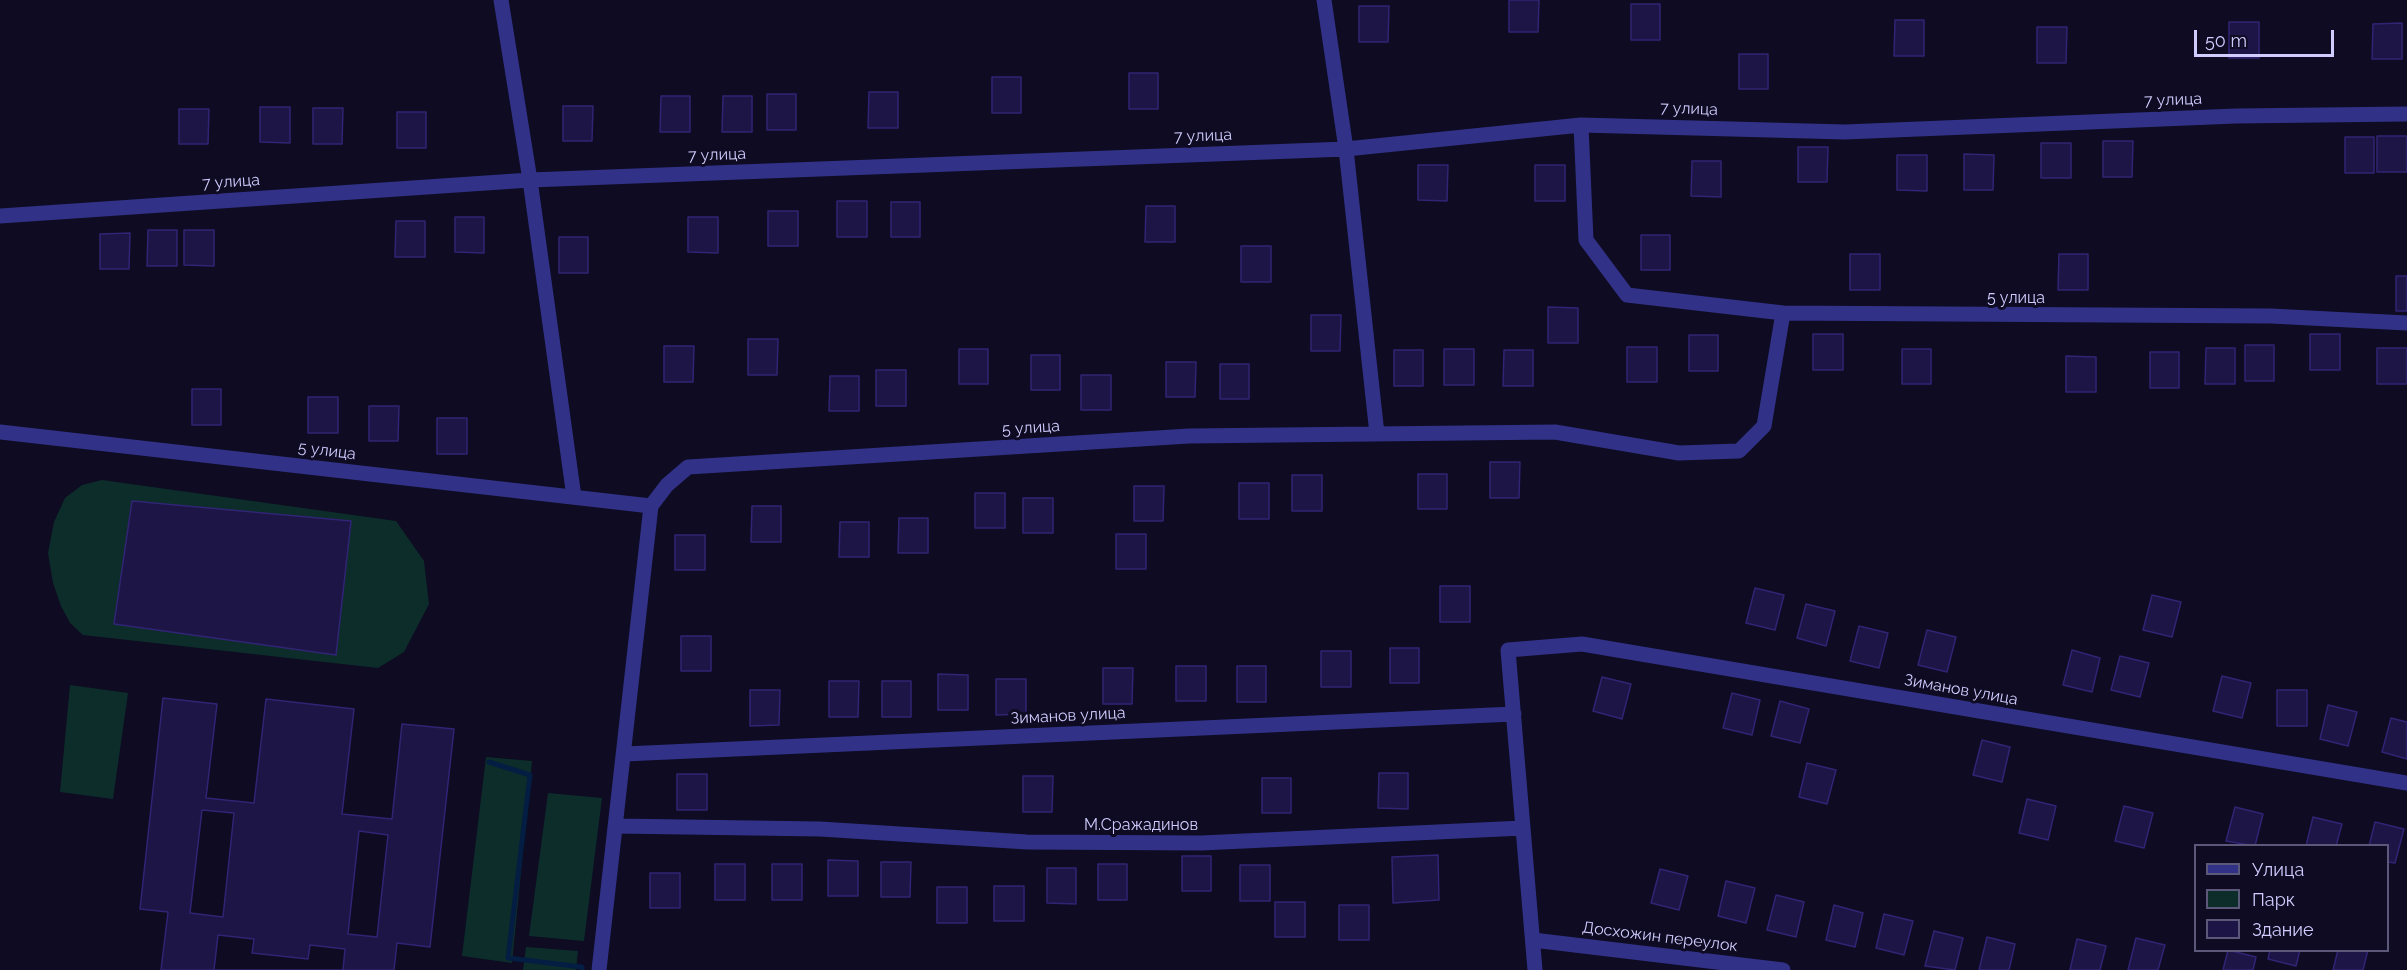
<!DOCTYPE html>
<meta charset="utf-8">
<style>
body{margin:0}
#map{position:relative;width:2407px;height:970px;overflow:hidden;background:#0e0b22;font-family:Raleway,sans-serif}
canvas{display:block}
.legend{position:absolute;left:2194px;top:844px;width:195px;height:108px;box-sizing:border-box;background:#0e0b22;border:2px solid #5c587a;margin:0;padding:8px 10px;list-style:none;font-size:18px;color:#d0ccff}
.legend li{display:flex;align-items:center;gap:12px;height:30px}
.legend b{width:30px;border:2px solid #5c587a}
.scale{position:absolute;left:2194px;top:30px;width:140px;height:27px;box-sizing:border-box;border:3px solid #d0ccff;border-top:0;padding-left:8px;font-size:18px;line-height:21px;white-space:nowrap;color:#d0ccff;-webkit-text-stroke:4px #0e0b22;paint-order:stroke}
</style>
<div id="map">
<canvas width="2407" height="970"></canvas>
<ul class="legend">
<li><b style="height:8px;background:#313187"></b>Улица</li>
<li><b style="height:16px;background:#0d2d2b"></b>Парк</li>
<li><b style="height:16px;background:#1d1545"></b>Здание</li>
</ul>
<div class="scale">50 m</div>
</div>
<script>
const context = document.querySelector('canvas').getContext('2d');
context.lineJoin = 'round';
function fillPath(path, color) {
  context.fillStyle = color;
  context.fill(path, 'evenodd');
}
function shape(rows) {
  const path = new Path2D();
  for (const r of rows) {
    path.moveTo(r[0], r[1]);
    for (let i = 2; i < r.length; i += 2) path.lineTo(r[i], r[i + 1]);
  }
  return path;
}
function strokePath(path, color, width, dash) {
  context.strokeStyle = color;
  context.lineWidth = width;
  context.lineCap = dash ? 'butt' : 'round';
  context.setLineDash(dash || []);
  context.stroke(path);
}
function write(font, color, halo, rows, align = 'center') {
  context.font = font + ' Raleway,sans-serif';
  context.lineWidth = 6;
  context.setLineDash([]);
  context.textBaseline = 'middle';
  context.strokeStyle = halo;
  context.fillStyle = color;
  for (const [text, x, y, turn = 0] of rows) {
    context.save();
    context.translate(x, y);
    context.rotate((+turn || 0) * Math.PI / 180);
    context.textAlign = isNaN(turn) ? turn : align;
    if (halo) context.strokeText(text, 0, 0);
    context.fillText(text, 0, 0);
    context.restore();
  }
}
fillPath(shape([
 [102,480,396,521,424,561,429,604,404,652,378,668,83,635,70,623,61,606,53,583,48,553,54,522,65,498,82,485],
 [70,685,128,693,113,799,60,792],
 [486,757,532,761,512,963,462,956],
 [548,793,602,798,584,941,529,936],
 [526,947,578,951,576,970,523,970]
]), '#0d2d2b');
strokePath(shape([
 [489,762,530,775,508,958,582,967,582,970]
]), '#041d42', 5);
const building = shape([
 [1509,0,1539,0,1538,32,1509,32,1509,0],
 [1631,4,1660,4,1660,40,1631,40,1631,4],
 [1359,6,1389,6,1388,42,1359,42,1359,6],
 [1895,20,1924,20,1924,56,1894,56,1895,20],
 [2229,22,2259,22,2259,58,2229,58,2229,22],
 [2402,23,2402,59,2372,59,2373,24,2402,23],
 [2037,27,2067,27,2066,63,2037,63,2037,27],
 [1739,54,1768,54,1768,89,1739,89,1739,54],
 [1129,73,1158,73,1158,109,1129,109,1129,73],
 [992,77,1021,77,1021,113,992,113,992,77],
 [869,92,898,92,898,128,868,128,869,92],
 [767,94,796,94,796,130,767,130,767,94],
 [661,96,690,96,690,132,660,132,661,96],
 [723,96,752,96,752,132,722,132,723,96],
 [563,106,593,106,592,141,563,141,563,106],
 [260,107,290,107,290,143,260,142,260,107],
 [313,108,343,108,342,144,313,144,313,108],
 [179,109,209,109,208,144,179,144,179,109],
 [397,112,426,112,426,148,397,148,397,112],
 [2377,136,2407,136,2407,172,2377,172,2377,136],
 [2345,137,2374,137,2374,173,2345,173,2345,137],
 [2103,141,2133,141,2132,177,2103,177,2103,141],
 [2041,143,2071,143,2071,178,2041,178,2041,143],
 [1798,147,1828,147,1827,182,1798,182,1798,147],
 [1964,154,1994,155,1993,190,1964,190,1964,154],
 [1897,155,1927,155,1927,191,1897,190,1897,155],
 [1692,161,1721,161,1721,197,1691,196,1692,161],
 [1418,165,1448,165,1447,201,1418,200,1418,165],
 [1535,165,1565,165,1565,201,1535,201,1535,165],
 [837,201,867,201,867,237,837,237,837,201],
 [891,202,920,202,920,237,891,237,891,202],
 [1146,206,1175,206,1175,242,1145,242,1146,206],
 [768,211,798,211,798,246,768,246,768,211],
 [455,217,484,217,484,253,455,252,455,217],
 [688,217,718,217,718,253,688,252,688,217],
 [396,221,425,221,425,257,395,257,396,221],
 [148,230,177,230,177,266,147,266,148,230],
 [184,230,214,230,214,266,184,265,184,230],
 [130,233,129,269,100,269,100,234,130,233],
 [1641,235,1670,235,1670,270,1641,270,1641,235],
 [559,237,588,237,588,273,559,273,559,237],
 [1241,246,1271,246,1271,282,1241,282,1241,246],
 [1850,254,1880,254,1880,290,1850,290,1850,254],
 [2059,254,2088,254,2088,290,2058,290,2059,254],
 [2396,276,2407,276,2407,311,2396,311,2396,276],
 [1548,307,1578,308,1578,343,1548,343,1548,307],
 [1311,315,1341,315,1340,351,1311,351,1311,315],
 [1813,334,1843,334,1843,370,1813,370,1813,334],
 [2310,334,2340,334,2340,370,2310,370,2310,334],
 [1689,335,1718,335,1718,371,1689,371,1689,335],
 [748,339,778,339,777,375,748,375,748,339],
 [2245,345,2274,345,2274,381,2245,381,2245,345],
 [664,346,694,346,693,382,664,382,664,346],
 [1627,347,1657,347,1657,382,1627,382,1627,347],
 [2206,348,2235,348,2235,384,2205,384,2206,348],
 [2377,348,2407,348,2407,384,2377,384,2377,348],
 [959,349,988,349,988,384,959,384,959,349],
 [1444,349,1474,349,1474,385,1444,385,1444,349],
 [1902,349,1931,349,1931,384,1902,384,1902,349],
 [1394,350,1423,350,1423,386,1394,386,1394,350],
 [1504,350,1533,350,1533,386,1503,386,1504,350],
 [2150,352,2179,352,2179,388,2150,388,2150,352],
 [1031,355,1060,355,1060,390,1031,390,1031,355],
 [2066,356,2096,357,2096,392,2066,392,2066,356],
 [1166,362,1196,362,1195,397,1166,397,1166,362],
 [1220,364,1249,364,1249,399,1220,399,1220,364],
 [876,370,906,370,906,406,876,406,876,370],
 [1081,375,1111,375,1111,410,1081,410,1081,375],
 [830,376,859,376,859,411,829,411,830,376],
 [192,389,221,389,221,425,192,425,192,389],
 [308,397,338,397,338,433,308,433,308,397],
 [369,406,399,406,398,441,369,441,369,406],
 [437,418,467,418,467,454,437,454,437,418],
 [1490,462,1520,462,1519,498,1490,498,1490,462],
 [1418,474,1447,474,1447,509,1418,509,1418,474],
 [1292,475,1322,475,1322,511,1292,511,1292,475],
 [1239,483,1269,483,1269,519,1239,519,1239,483],
 [1134,486,1164,486,1163,521,1134,521,1134,486],
 [975,493,1005,493,1005,528,975,528,975,493],
 [1023,498,1053,498,1053,533,1023,533,1023,498],
 [132,501,351,521,336,655,114,624,132,501],
 [752,506,781,506,781,542,751,542,752,506],
 [899,518,928,518,928,553,898,553,899,518],
 [840,522,869,522,869,557,839,557,840,522],
 [1116,534,1146,534,1146,569,1116,569,1116,534],
 [675,535,705,535,705,570,675,570,675,535],
 [1440,586,1470,586,1470,622,1440,622,1440,586],
 [1755,588,1784,595,1775,630,1746,623,1755,588],
 [2152,595,2181,602,2172,637,2143,630,2152,595],
 [1806,604,1835,611,1826,646,1797,638,1806,604],
 [1859,626,1888,633,1879,668,1850,661,1859,626],
 [1927,630,1956,637,1947,672,1918,665,1927,630],
 [681,636,711,636,711,671,681,671,681,636],
 [1390,648,1419,648,1419,683,1390,683,1390,648],
 [2072,650,2100,658,2092,692,2063,685,2072,650],
 [1321,651,1351,651,1351,687,1321,687,1321,651],
 [2120,656,2149,663,2140,697,2111,690,2120,656],
 [1176,666,1206,666,1206,701,1176,701,1176,666],
 [1237,666,1266,666,1266,702,1237,702,1237,666],
 [1103,668,1133,668,1132,704,1103,704,1103,668],
 [938,674,968,675,968,710,938,710,938,674],
 [2222,676,2251,683,2242,718,2213,711,2222,676],
 [1602,677,1631,684,1622,719,1593,711,1602,677],
 [996,679,1026,679,1026,714,996,715,996,679],
 [829,681,859,681,858,717,829,717,829,681],
 [882,681,911,681,911,717,882,717,882,681],
 [750,690,780,690,779,725,750,726,750,690],
 [2277,690,2307,690,2307,726,2277,726,2277,690],
 [1732,693,1760,700,1752,735,1723,728,1732,693],
 [163,698,217,704,206,798,254,803,266,699,354,709,342,814,392,819,402,724,454,729,430,947,397,943,394,970,161,970,168,912,140,909,163,698],
 [1780,701,1809,709,1800,743,1771,736,1780,701],
 [2328,705,2357,712,2348,746,2320,739,2328,705],
 [2391,718,2407,722,2407,759,2382,752,2391,718],
 [1982,740,2010,747,2002,782,1973,775,1982,740],
 [1807,763,1836,770,1827,804,1799,797,1807,763],
 [1379,773,1408,773,1408,809,1378,808,1379,773],
 [677,774,707,774,707,810,677,810,677,774],
 [1023,776,1053,776,1052,812,1023,812,1023,776],
 [1262,778,1291,778,1291,813,1262,813,1262,778],
 [2027,799,2056,806,2048,840,2019,833,2027,799],
 [2124,806,2153,813,2144,848,2115,841,2124,806],
 [2235,807,2263,814,2255,846,2226,841,2235,807],
 [202,810,234,813,223,917,190,913,202,810],
 [2313,817,2342,824,2336,846,2306,846,2313,817],
 [2375,822,2404,829,2395,863,2388,862,2388,846,2369,846,2375,822],
 [359,831,388,835,377,937,348,934,359,831],
 [1438,855,1439,900,1393,903,1392,857,1438,855],
 [1182,856,1211,856,1211,891,1182,891,1182,856],
 [828,860,858,861,858,896,828,896,828,860],
 [881,862,911,862,910,897,881,897,881,862],
 [715,864,745,864,745,900,715,900,715,864],
 [772,864,802,864,802,900,772,900,772,864],
 [1098,864,1127,864,1127,900,1098,900,1098,864],
 [1240,865,1270,865,1270,901,1240,901,1240,865],
 [1047,868,1076,868,1076,904,1047,903,1047,868],
 [1660,869,1688,876,1679,910,1651,903,1660,869],
 [650,873,680,873,680,908,650,908,650,873],
 [1726,881,1755,888,1746,923,1718,916,1726,881],
 [994,886,1024,886,1024,921,994,921,994,886],
 [937,887,967,887,967,923,937,923,937,887],
 [1776,895,1804,902,1796,937,1767,930,1776,895],
 [1275,902,1305,902,1305,937,1275,937,1275,902],
 [1339,905,1369,905,1369,940,1339,940,1339,905],
 [1834,905,1863,913,1855,947,1826,940,1834,905],
 [1884,914,1913,921,1904,955,1876,948,1884,914],
 [1934,931,1963,938,1955,970,1925,966,1934,931],
 [218,935,254,939,252,953,308,959,310,945,345,949,343,970,214,970,218,935],
 [1987,937,2015,944,2009,970,1979,970,1987,937],
 [2136,938,2165,945,2158,970,2128,970,2136,938],
 [2077,939,2106,946,2100,970,2070,970,2077,939],
 [2228,950,2256,957,2253,970,2223,970,2228,950],
 [2270,950,2300,950,2296,966,2268,959,2270,950],
 [2338,950,2368,950,2363,970,2333,970,2338,950]
]);
fillPath(building, '#1d1545');
strokePath(building, '#312474', 1.5);
strokePath(shape([
 [501,0,530,180,574,497],
 [1324,0,1346,149,1377,434],
 [1581,125,1586,240,1627,295,1783,313,2271,316,2407,323],
 [0,216,530,180,1346,149,1581,125,1845,132,2236,116,2407,114],
 [0,432,651,506],
 [624,754,1514,714],
 [616,826,820,829,1027,842,1201,843,1523,828,1535,970],
 [1523,828,1508,650,1582,644,2407,783],
 [1533,940,1783,970],
 [599,970,651,506,667,485,688,467,1189,436,1555,432,1679,453,1739,451,1764,426,1783,313]
]), '#313187', 15);
write('16px', '#d0ccff', '#0e0b22', [
 ["7 улица",2173,100,-2],
 ["7 улица",1689,109,2],
 ["7 улица",1203,136,-2],
 ["7 улица",717,155,-2],
 ["7 улица",231,182,-4],
 ["5 улица",2016,298],
 ["5 улица",1031,428,-4],
 ["5 улица",327,451,7],
 ["Зиманов улица",1961,690,10],
 ["Зиманов улица",1068,716,-3],
 ["М.Сражадинов",1141,825],
 ["Досхожин переулок",1660,937,7]
]);
</script>
